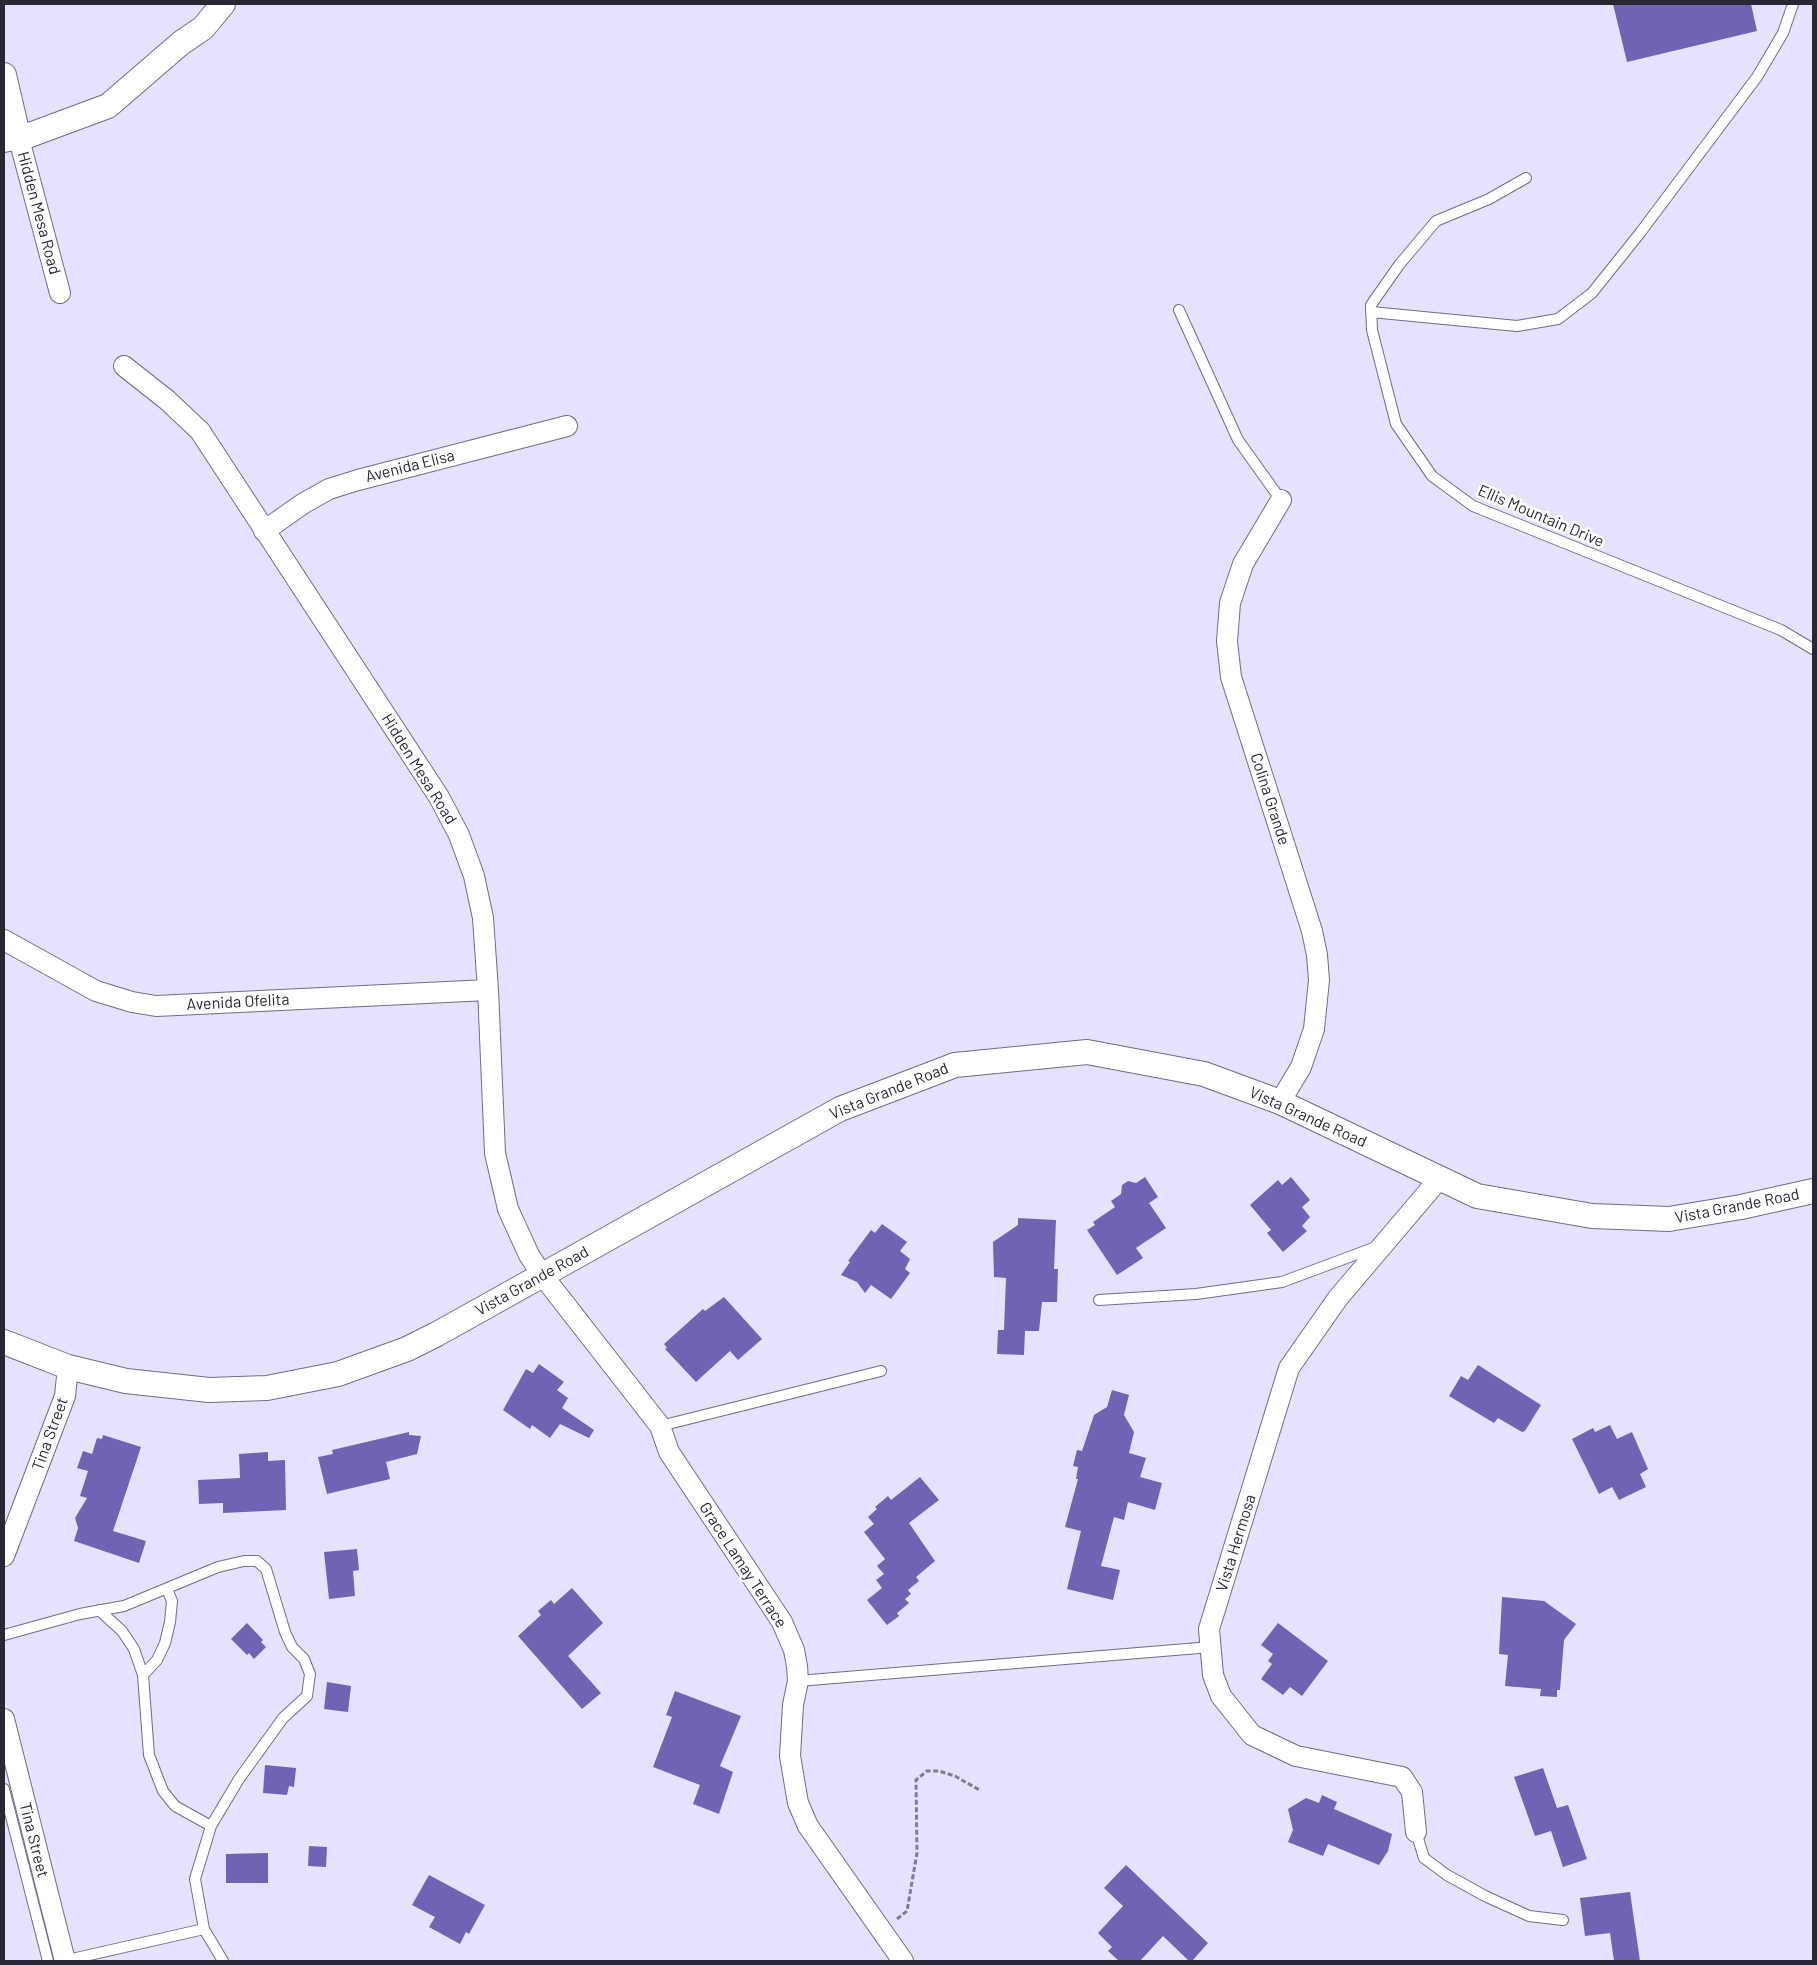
<!DOCTYPE html>
<style>
body{margin:0}
#map{position:relative;width:1817px;height:1965px;overflow:hidden;background:#e5e2fd;font-family:Barlow,sans-serif}
canvas{display:block}
.frame{position:absolute;inset:0;border:5px solid #282733;pointer-events:none}
</style>
<div id="map">
<canvas width="1817" height="1965"></canvas>
<div class="frame"></div>
</div>
<script>
const context = document.querySelector('canvas').getContext('2d');
context.lineJoin = 'round';
function fillPath(path, color) {
  context.fillStyle = color;
  context.fill(path, 'evenodd');
}
function shape(rows) {
  const path = new Path2D();
  for (const r of rows) {
    path.moveTo(r[0], r[1]);
    for (let i = 2; i < r.length; i += 2) path.lineTo(r[i], r[i + 1]);
  }
  return path;
}
function strokePath(path, color, width, dash) {
  context.strokeStyle = color;
  context.lineWidth = width;
  context.lineCap = dash ? 'butt' : 'round';
  context.setLineDash(dash || []);
  context.stroke(path);
}
function write(font, color, halo, rows, align = 'center') {
  context.font = font + ' Barlow,sans-serif';
  context.lineWidth = 5;
  context.setLineDash([]);
  context.textBaseline = 'middle';
  context.strokeStyle = halo;
  context.fillStyle = color;
  for (const [text, x, y, turn = 0] of rows) {
    context.save();
    context.translate(x, y);
    context.rotate((+turn || 0) * Math.PI / 180);
    context.textAlign = isNaN(turn) ? turn : align;
    if (halo) context.strokeText(text, 0, 0);
    context.fillText(text, 0, 0);
    context.restore();
  }
}
fillPath(shape([
 [1613,4,1751,4,1757,31,1627,62],
 [1145,1177,1158,1197,1149,1203,1166,1228,1136,1248,1143,1258,1117,1275,1087,1230,1095,1225,1093,1222,1115,1207,1111,1201,1121,1194,1122,1185,1128,1181,1136,1183],
 [1291,1177,1310,1200,1302,1207,1310,1217,1302,1226,1307,1231,1283,1252,1267,1233,1271,1230,1250,1205,1278,1180,1282,1185],
 [1018,1218,1056,1220,1054,1269,1058,1269,1057,1302,1042,1302,1039,1331,1025,1331,1024,1355,997,1354,998,1330,1004,1330,1006,1278,994,1277,993,1242,1018,1225],
 [882,1224,907,1242,900,1251,910,1259,905,1269,910,1273,891,1299,871,1285,865,1293,857,1282,841,1275,850,1262,848,1261,871,1230,875,1233],
 [724,1297,762,1339,738,1360,730,1351,696,1382,665,1349,667,1348,664,1344,703,1309,705,1311],
 [539,1364,564,1382,557,1390,568,1398,562,1408,594,1430,589,1438,560,1424,550,1438,532,1425,530,1429,503,1410,526,1369,533,1373],
 [1478,1365,1541,1405,1525,1431,1522,1432,1498,1418,1494,1423,1449,1396,1461,1376,1468,1380],
 [1112,1390,1129,1395,1124,1415,1134,1432,1129,1453,1146,1458,1140,1477,1162,1483,1155,1510,1128,1502,1124,1520,1114,1517,1101,1566,1120,1570,1113,1600,1067,1589,1081,1531,1065,1527,1078,1479,1076,1479,1078,1467,1073,1466,1077,1450,1082,1451,1094,1415,1107,1407],
 [1610,1425,1617,1439,1632,1432,1648,1469,1640,1474,1646,1487,1619,1500,1612,1487,1599,1494,1572,1439,1593,1428,1595,1432],
 [409,1432,409,1435,421,1436,417,1454,386,1462,390,1479,327,1494,318,1457,333,1454,332,1450],
 [103,1435,141,1447,113,1531,146,1541,139,1563,74,1541,78,1528,75,1518,87,1498,80,1496,88,1471,77,1468,83,1451,92,1454,97,1438,102,1439],
 [268,1452,268,1461,285,1460,286,1510,223,1513,223,1503,199,1504,198,1480,240,1478,239,1454],
 [920,1477,939,1500,909,1523,935,1561,916,1577,919,1581,908,1590,911,1594,905,1599,909,1603,897,1613,899,1616,887,1625,867,1600,882,1588,876,1580,884,1574,877,1566,885,1559,864,1532,874,1524,868,1517,877,1509,875,1507,888,1496,891,1500],
 [357,1549,359,1570,353,1571,355,1596,329,1599,324,1552],
 [572,1588,603,1623,568,1656,601,1693,582,1709,518,1636,541,1615,538,1611,551,1600,554,1604],
 [1502,1597,1544,1601,1576,1624,1564,1640,1560,1690,1557,1690,1557,1697,1540,1696,1541,1689,1505,1686,1508,1655,1499,1654],
 [247,1623,263,1640,261,1642,266,1647,254,1659,249,1653,247,1655,231,1639],
 [1278,1623,1328,1661,1302,1696,1290,1687,1283,1695,1261,1679,1272,1664,1268,1661,1273,1654,1261,1645],
 [327,1682,351,1686,348,1712,324,1709],
 [675,1691,741,1716,720,1766,733,1772,719,1814,693,1804,700,1785,653,1767,672,1717,666,1715],
 [265,1765,296,1768,294,1787,289,1786,287,1795,263,1793],
 [1543,1768,1557,1808,1568,1805,1587,1859,1563,1867,1551,1831,1535,1836,1514,1777],
 [1322,1795,1337,1802,1334,1809,1392,1834,1388,1851,1379,1865,1328,1844,1323,1856,1288,1842,1293,1830,1288,1809,1306,1798,1319,1803],
 [309,1846,327,1847,326,1867,308,1866],
 [268,1853,268,1883,226,1883,226,1854],
 [1126,1865,1208,1943,1192,1961,1189,1961,1163,1936,1140,1961,1119,1961,1108,1951,1112,1947,1098,1933,1123,1906,1104,1888],
 [429,1875,485,1905,469,1934,466,1932,460,1944,429,1927,435,1917,412,1905],
 [1630,1892,1640,1961,1614,1961,1610,1933,1585,1936,1580,1898]
]), '#7262b4');
const service = shape([
 [1526,178,1489,199,1436,221,1399,265,1371,305,1372,330,1396,424,1432,476,1473,506,1781,630,1813,649],
 [1179,310,1238,440,1281,500],
 [1371,312,1517,326,1558,319,1592,293,1640,233,1757,77,1783,33,1793,4],
 [1099,1300,1196,1294,1282,1282,1376,1247],
 [660,1426,881,1371],
 [99,1610,122,1631,134,1649,143,1675,149,1755,163,1791,175,1806,211,1826],
 [4,1635,80,1614,124,1606,218,1567,244,1561,257,1561,266,1569,285,1632,292,1647,304,1659,310,1674,307,1696,283,1718,239,1779,211,1826,195,1879,204,1929],
 [143,1675,157,1660,165,1643,170,1622,172,1601,167,1589],
 [798,1681,1211,1647],
 [4,1789,48,1961],
 [1416,1832,1424,1858,1447,1875,1485,1896,1529,1916,1563,1920],
 [63,1961,204,1929,223,1961]
]);
const minor = shape([
 [4,142,19,139,60,293],
 [124,366,167,400,200,431,439,797,459,835,474,876,483,918,488,990,495,1153,508,1209,529,1255,543,1276,660,1426,669,1452,782,1622,794,1650,797,1666,798,1681,793,1705,790,1756,798,1803,808,1826,903,1961],
 [264,531,304,503,329,489,358,480,567,426],
 [4,940,96,991,132,1002,156,1006,488,990],
 [1280,1102,1301,1067,1314,1029,1319,980,1317,955,1312,931,1231,677,1227,641,1230,603,1243,564,1281,500],
 [4,1556,65,1396,68,1367],
 [4,1719,65,1961],
 [1416,1832,1412,1792,1402,1777,1296,1756,1252,1735,1221,1696,1213,1675,1209,1629,1289,1368,1338,1298,1439,1179]
]);
const tertiary = shape([
 [4,75,19,139,108,106,181,43,203,28,223,4],
 [4,1342,68,1367,126,1381,209,1390,267,1388,338,1374,407,1349,437,1334,840,1109,955,1065,1087,1052,1204,1074,1280,1102,1477,1196,1592,1216,1669,1219,1741,1207,1813,1191]
]);
strokePath(service, '#706c8a', 12);
strokePath(minor, '#706c8a', 22);
strokePath(tertiary, '#706c8a', 26);
strokePath(shape([
 [897,1919,907,1911,917,1853,916,1780,927,1771,939,1771,955,1776,981,1791]
]), '#7f7d90', 3, [5, 2.5]);
strokePath(service, '#fff', 10);
strokePath(minor, '#fff', 20);
strokePath(tertiary, '#fff', 24);
write('16px', '#282733', '#fff', [
 ["Hidden Mesa Road",39,213,75],
 ["Avenida Elisa",410,466,-14],
 ["Ellis Mountain Drive",1541,516,23],
 ["Hidden Mesa Road",419,769,58],
 ["Colina Grande",1270,799,72],
 ["Avenida Ofelita",238,1002,-3],
 ["Vista Grande Road",889,1091,-22],
 ["Vista Grande Road",1308,1117,24],
 ["Vista Grande Road",1737,1206,-11],
 ["Vista Grande Road",532,1281,-29],
 ["Tina Street",50,1434,-70],
 ["Vista Hermosa",1236,1543,-73],
 ["Grace Lamay Terrace",743,1565,57],
 ["Tina Street",34,1840,76]
]);
</script>
